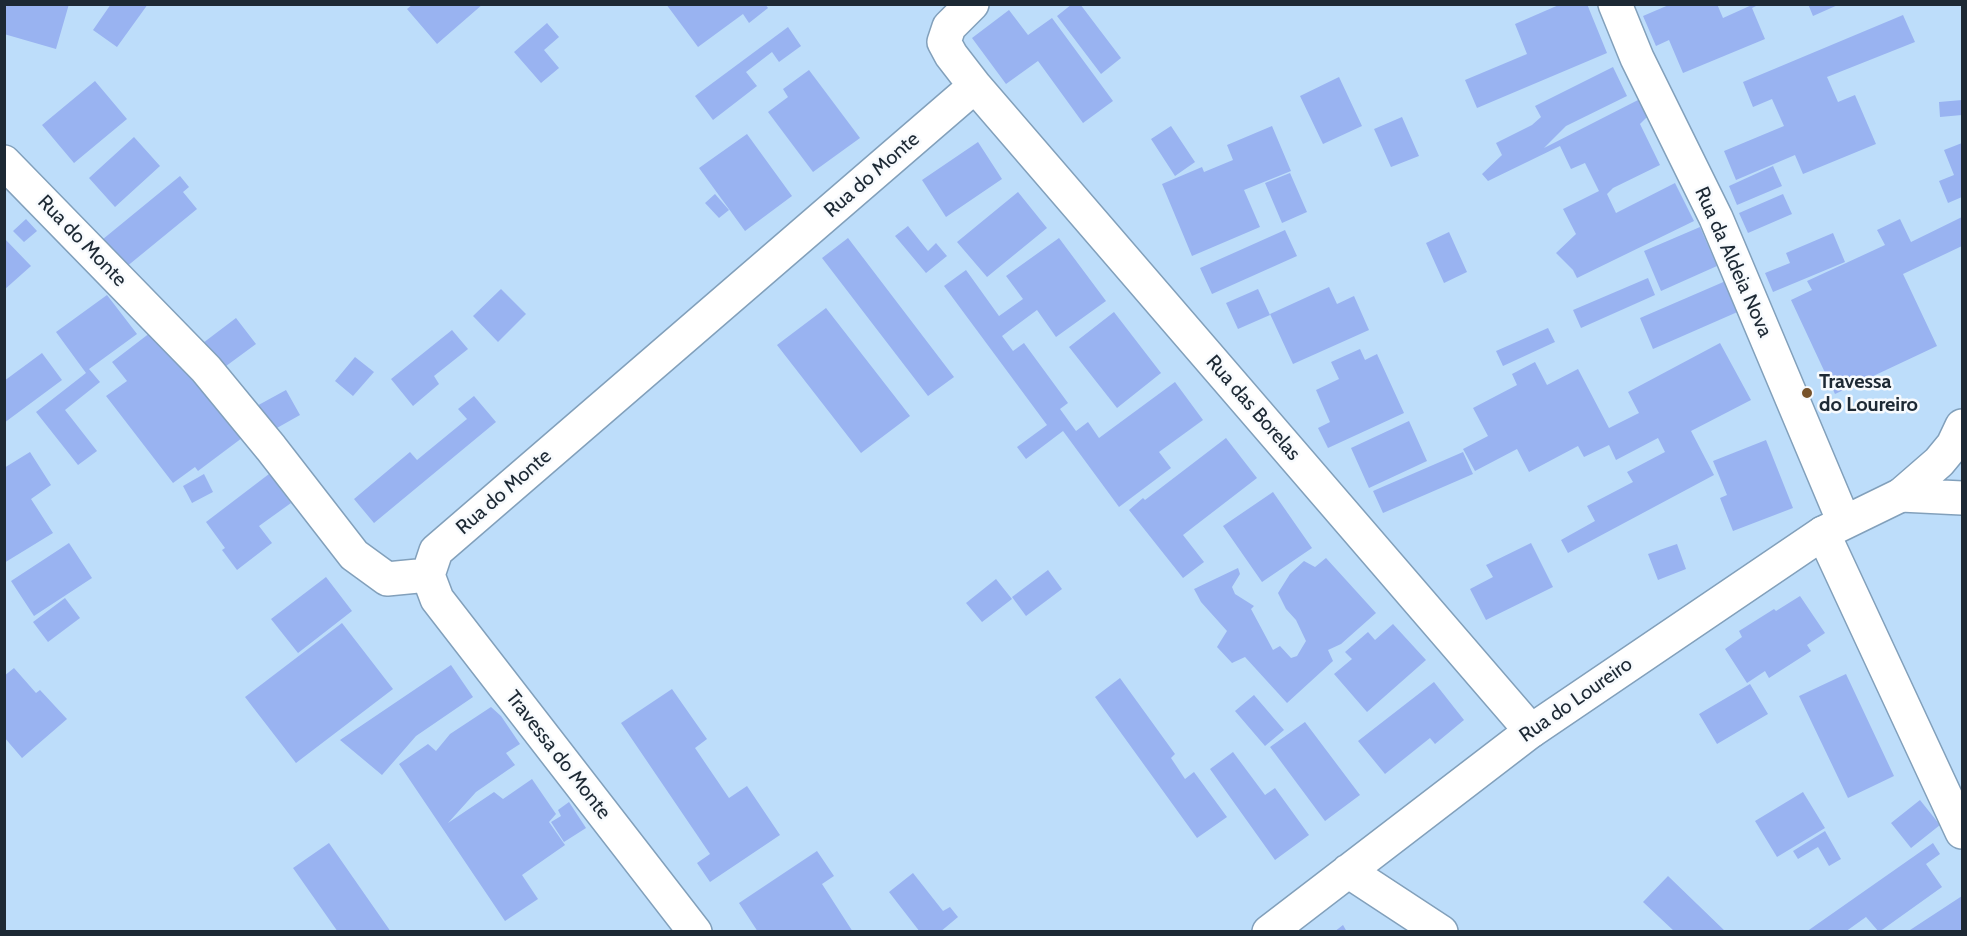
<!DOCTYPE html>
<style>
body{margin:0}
#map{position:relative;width:1967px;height:936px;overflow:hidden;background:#bdddfa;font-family:Cabin,sans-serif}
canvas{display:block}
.frame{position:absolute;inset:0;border:6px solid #1d2934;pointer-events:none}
</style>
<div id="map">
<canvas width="1967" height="936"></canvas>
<div class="frame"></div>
</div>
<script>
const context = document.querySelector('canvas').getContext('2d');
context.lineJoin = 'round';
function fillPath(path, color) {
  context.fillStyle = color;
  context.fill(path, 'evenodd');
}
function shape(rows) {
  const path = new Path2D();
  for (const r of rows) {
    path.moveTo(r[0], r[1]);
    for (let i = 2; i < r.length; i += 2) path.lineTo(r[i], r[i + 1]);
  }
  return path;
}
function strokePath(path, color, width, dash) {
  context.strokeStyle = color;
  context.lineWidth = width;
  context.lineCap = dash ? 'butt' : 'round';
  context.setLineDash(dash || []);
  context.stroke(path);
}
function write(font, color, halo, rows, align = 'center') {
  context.font = font + ' Cabin,sans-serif';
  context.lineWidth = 5;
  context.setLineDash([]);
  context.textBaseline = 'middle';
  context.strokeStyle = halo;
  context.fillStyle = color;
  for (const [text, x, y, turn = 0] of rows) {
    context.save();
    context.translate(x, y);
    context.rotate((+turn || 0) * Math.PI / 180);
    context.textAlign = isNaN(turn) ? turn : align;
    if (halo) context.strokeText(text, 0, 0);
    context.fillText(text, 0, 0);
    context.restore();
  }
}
fillPath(shape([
 [7,4,69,4,56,49,4,34,4,13],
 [111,4,148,4,117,47,93,30],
 [413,4,483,4,437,44,407,9],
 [666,4,765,4,768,8,749,23,743,14,698,47],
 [1072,4,1080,4,1121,58,1101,74,1057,16],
 [1561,4,1587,4,1607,53,1477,108,1465,80,1527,54,1515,24],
 [1671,4,1717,4,1723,18,1754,4,1760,4,1752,8,1765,39,1683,73,1669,40,1656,46,1643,16],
 [1808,4,1840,4,1813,16],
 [1009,10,1028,35,1052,18,1113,101,1083,123,1038,61,1006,84,972,38],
 [1903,15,1915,42,1827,77,1838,102,1855,95,1876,144,1803,174,1795,155,1736,180,1724,151,1784,126,1772,99,1753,107,1743,82],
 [547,23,559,37,544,50,559,68,541,83,514,52],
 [788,27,801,46,779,62,772,52,746,72,757,86,713,120,695,96],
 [1613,67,1627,96,1566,126,1544,148,1640,99,1648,116,1640,124,1660,165,1613,188,1607,194,1616,213,1675,183,1694,221,1577,278,1573,270,1556,253,1576,234,1563,209,1599,191,1585,163,1571,169,1560,146,1488,181,1482,174,1502,155,1496,143,1532,125,1541,117,1535,106],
 [809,70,860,138,813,172,768,112,788,97,783,89],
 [1339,77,1362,126,1323,144,1300,96],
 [95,81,127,119,74,163,42,125],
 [1962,100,1962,115,1940,117,1939,102],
 [1402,117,1419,156,1391,167,1374,129],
 [1171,126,1195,162,1175,176,1151,139],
 [1272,126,1291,171,1244,190,1260,227,1192,256,1162,184,1202,167,1204,172,1233,160,1227,145],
 [747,134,792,196,745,231,699,168],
 [134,137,160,166,115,207,89,178],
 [978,142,1002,179,946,217,922,180],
 [1962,143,1962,197,1948,203,1939,181,1954,175,1944,150],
 [1773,166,1782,186,1737,205,1729,186],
 [1290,173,1307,212,1282,223,1265,183],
 [180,176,189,187,183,192,197,209,120,272,97,244],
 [1018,192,1047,228,987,277,957,242],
 [715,194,729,210,719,218,705,203],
 [1783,194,1792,214,1748,233,1739,213],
 [1962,217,1962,246,1903,274,1937,346,1835,394,1791,300,1812,290,1807,281,1885,245,1877,230,1900,219,1911,242],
 [26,219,37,231,24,242,13,231],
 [908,226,928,251,936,243,947,256,926,273,895,236],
 [1700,227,1717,266,1661,291,1644,251],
 [1285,230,1297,256,1212,294,1200,268],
 [1449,232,1467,272,1444,283,1426,243],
 [1833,233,1845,262,1773,292,1765,273,1790,263,1786,253],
 [4,238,31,266,4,290],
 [848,238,954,377,928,396,822,258],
 [1059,238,1106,301,1056,337,1037,310,1002,336,1013,351,1024,343,1068,403,1060,409,1076,431,1088,422,1099,438,1175,382,1203,420,1159,452,1171,468,1119,507,1063,431,1026,459,1017,447,1047,425,944,286,966,270,999,316,1023,299,1006,276],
 [1648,278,1655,295,1581,328,1573,310],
 [1728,280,1742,310,1653,349,1640,318],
 [1329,287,1337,304,1354,296,1369,330,1293,364,1270,314],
 [501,289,526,314,498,342,473,316],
 [1258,289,1270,315,1238,329,1226,303],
 [107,295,137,334,89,369,100,382,65,410,97,451,78,465,36,412,86,373,56,332],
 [826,308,910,416,861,453,777,345],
 [1114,312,1161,373,1117,408,1069,347],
 [236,318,256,344,222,369,203,343],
 [159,326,242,438,198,471,195,467,173,483,106,396,127,381,112,362],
 [1548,328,1555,342,1503,366,1496,351],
 [452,330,468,349,434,376,439,384,413,406,391,379],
 [1720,343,1751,400,1691,431,1714,475,1568,553,1561,540,1595,521,1587,506,1633,482,1627,472,1665,452,1658,438,1616,460,1609,445,1584,457,1578,446,1529,472,1517,449,1475,471,1463,449,1488,436,1473,408,1517,385,1512,374,1535,362,1547,385,1578,369,1609,428,1639,413,1628,392],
 [1360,349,1365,360,1377,354,1404,413,1328,448,1318,428,1330,422,1316,390,1339,379,1331,362],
 [42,353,62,380,4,423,4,381],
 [355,357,374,372,353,396,335,381],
 [286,390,300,415,268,433,253,408],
 [474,396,496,422,374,523,354,499,410,452,417,460,467,419,458,409],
 [1409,421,1427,461,1369,488,1351,448],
 [1226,438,1257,478,1183,535,1204,562,1183,578,1129,510,1143,498,1145,500],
 [1766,440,1793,508,1733,531,1720,498,1727,495,1713,461],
 [30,452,51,485,31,499,53,533,4,563,4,468],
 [1463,452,1473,474,1383,513,1373,491],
 [204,474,213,492,192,503,183,486],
 [269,474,291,503,259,526,272,543,237,570,222,550,225,548,206,522],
 [1273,492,1312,548,1262,582,1223,526],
 [69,543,92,578,34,616,11,581],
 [1531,543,1553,587,1486,620,1470,589,1493,577,1486,565],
 [1677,544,1686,569,1658,580,1648,554],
 [1326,558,1376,613,1341,644,1328,650,1333,661,1287,703,1245,657,1232,663,1217,647,1227,631,1201,602,1194,589,1238,568,1240,574,1232,587,1235,594,1254,606,1251,609,1273,650,1280,646,1291,658,1297,656,1306,641,1296,620,1286,609,1278,593,1290,574,1304,561,1315,567],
 [1048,570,1062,589,1026,616,1012,597],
 [326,577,352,611,298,653,271,619],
 [996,579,1012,599,982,622,966,603],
 [1800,596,1825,633,1807,645,1811,651,1769,678,1765,671,1747,683,1725,649,1742,637,1739,631,1774,609,1776,611],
 [65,598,80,618,48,642,33,622],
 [342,623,393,689,296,763,245,697],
 [1393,624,1426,660,1367,712,1334,674,1352,659,1345,652,1368,632,1375,640],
 [451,665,473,697,416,736,382,775,340,740],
 [14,668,36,693,40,690,67,719,22,758,4,737,4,676],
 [1846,674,1894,776,1848,798,1799,696],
 [1120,678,1175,754,1171,758,1185,779,1194,772,1227,817,1197,838,1095,697],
 [1434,682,1464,720,1435,744,1430,738,1385,774,1358,741],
 [1750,684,1768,714,1717,744,1699,714],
 [672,689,707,739,695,748,729,798,747,786,780,835,710,882,697,863,710,854,621,723],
 [1254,695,1284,730,1265,746,1235,711],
 [491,707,501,716,520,744,506,753,515,765,476,792,448,823,494,792,503,799,532,779,556,814,549,822,565,845,522,875,538,899,505,921,399,764,428,744,436,751,450,734],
 [1305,722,1360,795,1325,821,1270,747],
 [1233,752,1265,795,1275,788,1309,835,1275,860,1210,769],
 [1803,792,1825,828,1777,857,1755,821],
 [1920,800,1940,825,1911,848,1891,823],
 [569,802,586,828,564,842,551,822,561,816,558,810],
 [1825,831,1841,859,1829,866,1818,847,1798,859,1793,851],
 [329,843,391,932,338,932,293,868],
 [1933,843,1940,854,1926,864,1942,887,1879,932,1866,917,1845,932,1806,932],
 [817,851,834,876,822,884,853,932,758,932,739,903],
 [913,873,943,911,950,907,958,917,940,932,920,932,889,892],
 [1668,876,1726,932,1675,932,1643,902],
 [1962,896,1962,932,1907,932],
 [1343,925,1347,932,1334,932]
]), '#99b3f1');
const minor = shape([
 [1615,4,1637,58,1716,218,1844,522],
 [975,86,1531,731],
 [4,162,206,369,271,448,354,555,387,579,428,575],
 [1901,495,1939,462,1953,445,1962,426],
 [1901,495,1962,498],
 [1823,533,1962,832],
 [428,575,436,551,975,86,951,55,944,42,949,27,972,4],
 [428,575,437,599,695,932]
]);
const major = shape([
 [1348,871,1441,932],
 [1269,932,1531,731,1823,533,1901,495]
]);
strokePath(minor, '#82a0bb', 36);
strokePath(major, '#82a0bb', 36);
strokePath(minor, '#fff', 33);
strokePath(major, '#fff', 33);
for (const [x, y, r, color] of [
 [1807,393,6,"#76522b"]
]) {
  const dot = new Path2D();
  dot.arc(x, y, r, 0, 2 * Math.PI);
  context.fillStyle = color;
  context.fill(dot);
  strokePath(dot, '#f7fafd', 2);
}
write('20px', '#1d2934', '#f7fafd', [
 ["Rua do Monte",872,175,-41],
 ["Rua do Monte",82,241,46],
 ["Rua da Aldeia Nova",1733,262,66],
 ["Rua das Borelas",1253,408,49],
 ["Rua do Monte",504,492,-41],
 ["Rua do Loureiro",1576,700,-35],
 ["Travessa do Monte",558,755,52]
]);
write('bold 20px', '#1d2934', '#f7fafd', [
 ["Travessa",1819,382],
 ["do Loureiro",1819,405]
], 'left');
</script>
